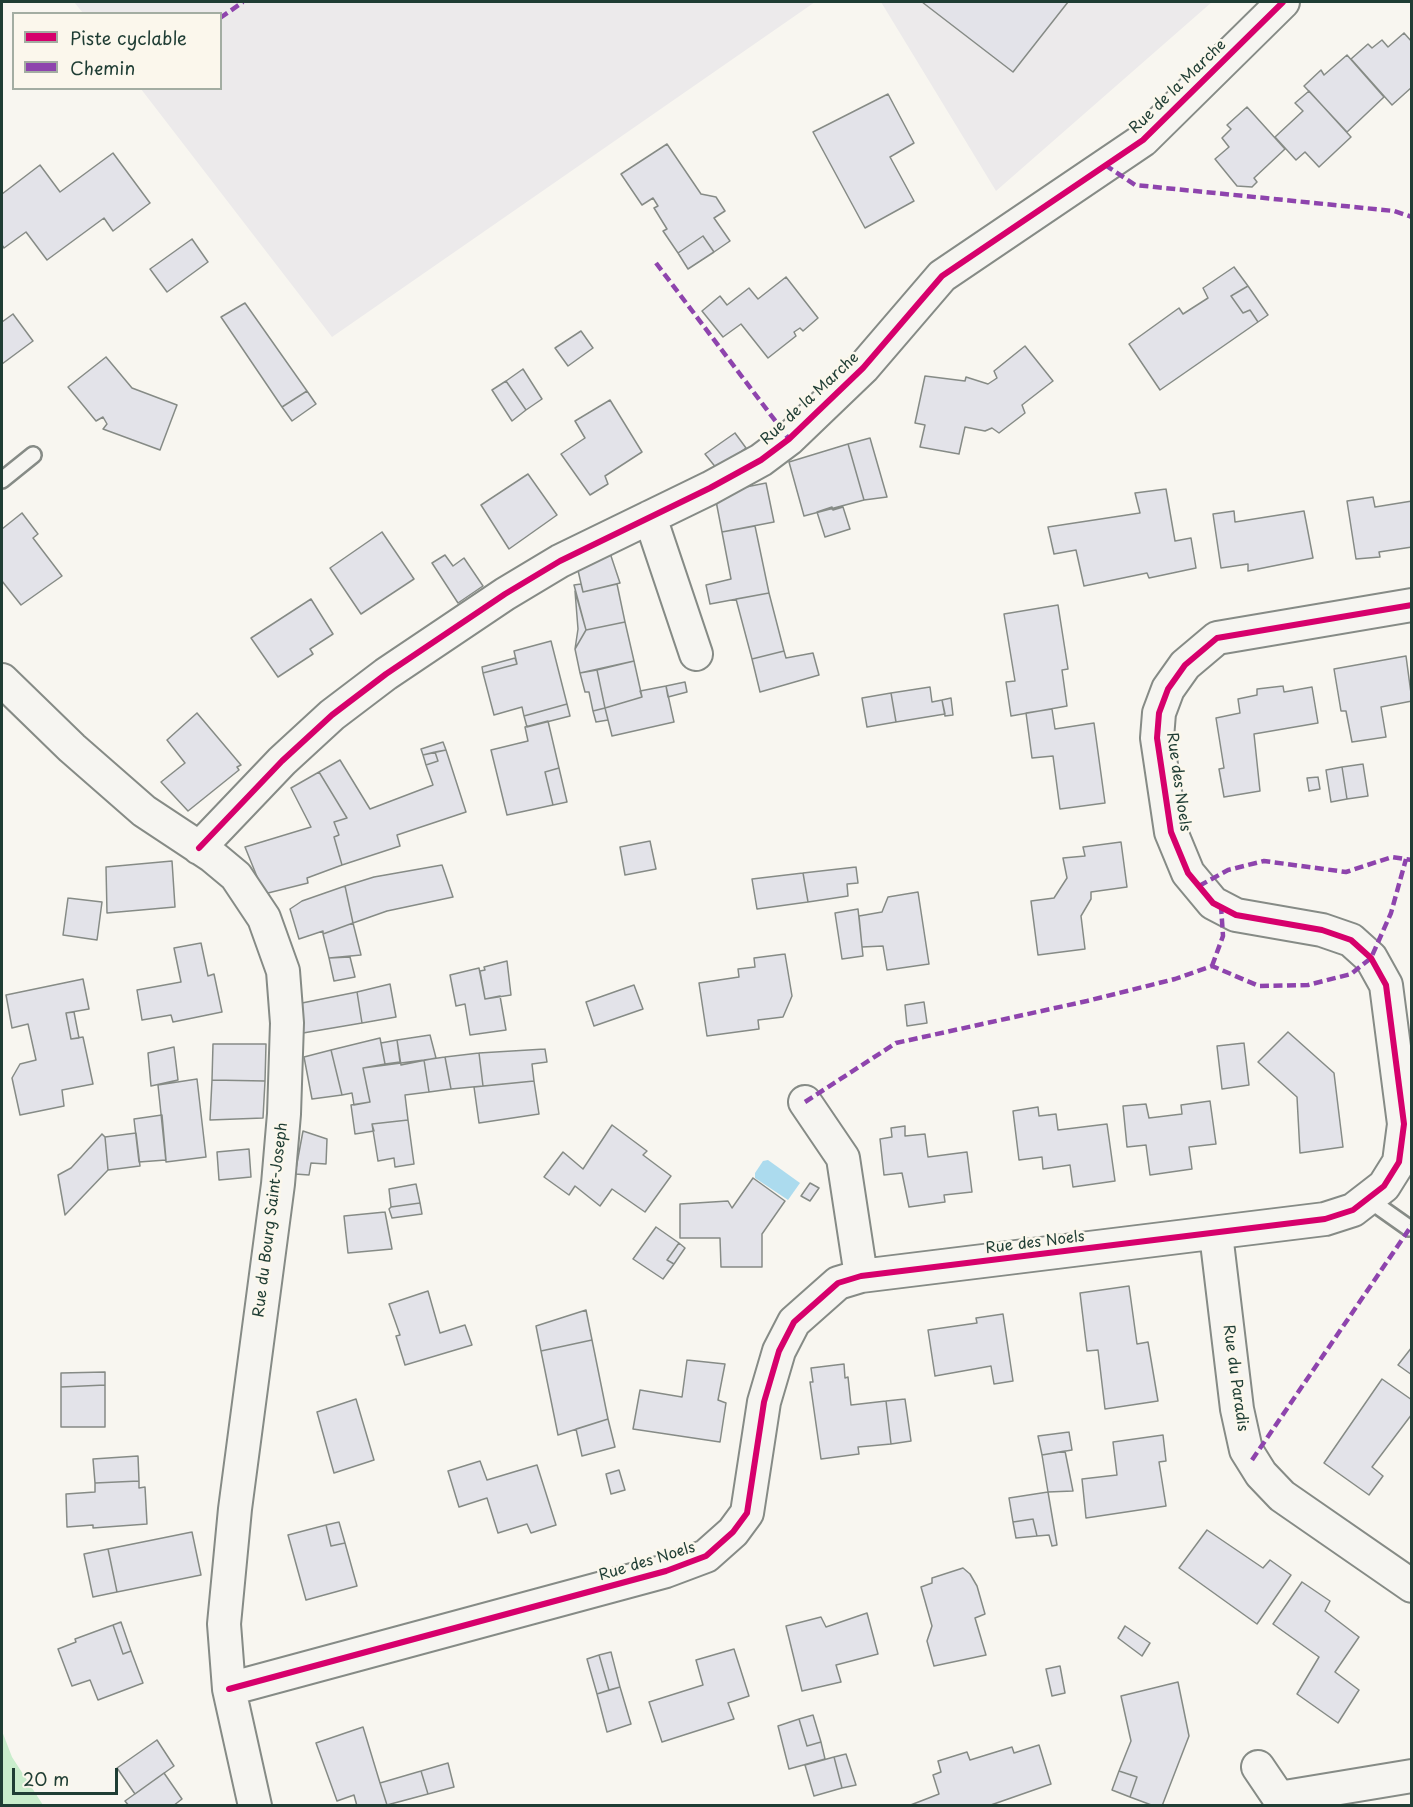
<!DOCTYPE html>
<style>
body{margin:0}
#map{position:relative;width:1413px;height:1807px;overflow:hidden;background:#f8f6f0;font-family:"Playpen Sans",sans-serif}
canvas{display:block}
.frame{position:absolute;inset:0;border:3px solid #1f3d34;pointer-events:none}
.legend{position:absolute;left:12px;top:12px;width:210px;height:78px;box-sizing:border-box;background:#fbf7ec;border:2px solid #a3ada2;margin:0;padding:8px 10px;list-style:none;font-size:18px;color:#1f3d34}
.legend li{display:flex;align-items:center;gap:12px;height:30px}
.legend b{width:30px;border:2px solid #a3ada2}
.scale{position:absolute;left:12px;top:1768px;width:106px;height:27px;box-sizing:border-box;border:3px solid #1f3d34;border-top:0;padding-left:8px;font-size:18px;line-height:21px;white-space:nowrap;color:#1f3d34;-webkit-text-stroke:4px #fbf7ec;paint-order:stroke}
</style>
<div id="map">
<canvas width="1413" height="1807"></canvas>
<div class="frame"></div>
<ul class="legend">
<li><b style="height:8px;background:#d6006c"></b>Piste cyclable</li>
<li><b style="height:8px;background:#8e44ad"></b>Chemin</li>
</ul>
<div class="scale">20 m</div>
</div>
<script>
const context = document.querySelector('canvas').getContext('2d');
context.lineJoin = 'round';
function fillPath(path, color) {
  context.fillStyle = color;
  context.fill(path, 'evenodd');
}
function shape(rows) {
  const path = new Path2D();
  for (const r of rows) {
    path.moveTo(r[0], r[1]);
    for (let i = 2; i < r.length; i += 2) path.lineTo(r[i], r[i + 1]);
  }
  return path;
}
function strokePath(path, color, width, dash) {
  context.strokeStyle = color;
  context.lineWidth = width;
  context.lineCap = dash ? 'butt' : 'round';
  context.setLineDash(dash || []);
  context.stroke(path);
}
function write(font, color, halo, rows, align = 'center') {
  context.font = font + ' "Playpen Sans",sans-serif';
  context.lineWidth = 5;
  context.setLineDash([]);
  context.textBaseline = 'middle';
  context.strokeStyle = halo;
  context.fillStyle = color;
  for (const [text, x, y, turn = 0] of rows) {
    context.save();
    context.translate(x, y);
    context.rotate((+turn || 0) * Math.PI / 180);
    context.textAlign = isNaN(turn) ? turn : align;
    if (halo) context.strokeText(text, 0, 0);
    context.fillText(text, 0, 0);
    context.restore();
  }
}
fillPath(shape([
 [74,2,815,2,332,337,141,89,220,88,220,14,83,13],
 [881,2,1212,2,996,191]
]), '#eceaeb');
fillPath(shape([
 [2,1731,12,1757,43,1805,2,1805]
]), '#c9edcc');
fillPath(shape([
 [768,1160,800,1183,788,1200,755,1178,755,1173,763,1161]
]), '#acdbee');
const building = shape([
 [922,2,1068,2,1013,72,922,2],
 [1404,33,1412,42,1412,87,1392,105,1351,59,1368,44,1372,48,1382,40,1388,47,1404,33],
 [1347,55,1384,97,1347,132,1304,86,1321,70,1324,75,1347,55],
 [1309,91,1351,137,1319,167,1305,152,1296,160,1275,137,1303,111,1295,103,1309,91],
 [888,94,914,143,890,157,914,201,865,228,813,132,888,94],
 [1247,107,1285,149,1254,178,1257,182,1252,187,1237,186,1215,159,1229,147,1222,138,1231,129,1227,125,1247,107],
 [667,144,701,194,716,197,725,211,714,218,730,241,714,252,703,236,678,253,663,231,667,229,654,208,658,206,653,198,642,205,621,174,667,144],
 [113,153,150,203,113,231,104,218,47,260,26,232,4,248,2,245,2,194,40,165,60,192,113,153],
 [703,236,714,252,688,269,678,253,703,236],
 [192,239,208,262,167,292,150,269,192,239],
 [1234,267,1248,286,1231,296,1243,313,1250,310,1258,322,1160,390,1129,344,1179,308,1183,314,1208,298,1203,288,1234,267],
 [786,277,818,318,803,331,800,328,794,332,796,336,768,358,741,324,723,337,702,311,720,296,727,305,749,288,758,299,786,277],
 [1248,286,1268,315,1258,322,1250,310,1243,313,1231,296,1248,286],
 [245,303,307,391,282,407,221,317,245,303],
 [13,314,33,341,2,364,2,322,13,314],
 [581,331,593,348,568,366,555,348,581,331],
 [1025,346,1053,381,1022,405,1025,413,999,433,992,428,985,431,965,427,959,454,920,447,925,425,915,423,925,376,965,381,966,377,988,384,997,378,994,371,1025,346],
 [106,357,132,388,177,405,160,450,103,429,107,424,103,417,96,421,68,387,106,357],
 [523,369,542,399,526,410,506,381,523,369],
 [506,381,526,410,512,421,492,390,506,381],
 [307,391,316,404,292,421,282,407,307,391],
 [610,400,642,452,605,476,608,484,590,495,561,454,585,438,575,421,610,400],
 [735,433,746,448,717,469,705,454,735,433],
 [870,438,887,497,864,500,848,444,870,438],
 [848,444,864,500,804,516,789,462,848,444],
 [528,474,557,515,509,549,481,505,528,474],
 [766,483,774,522,722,532,716,501,746,487,766,483],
 [1166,489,1175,541,1191,538,1196,568,1149,578,1147,573,1084,586,1076,550,1054,554,1048,527,1140,513,1135,493,1166,489],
 [1373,497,1375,507,1412,501,1412,547,1379,552,1380,557,1356,559,1347,501,1373,497],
 [832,507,833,510,843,507,850,529,825,537,817,512,832,507],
 [1234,511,1235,522,1304,511,1313,558,1248,571,1248,564,1221,568,1213,514,1234,511],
 [22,513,38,534,33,538,62,576,21,605,2,581,2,529,22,513],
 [755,526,769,593,710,604,706,585,731,579,722,532,755,526],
 [382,532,414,579,361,614,330,568,382,532],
 [610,553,620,583,583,592,577,566,610,553],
 [445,555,453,566,464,558,483,586,458,603,432,563,445,555],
 [581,584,583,592,617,584,625,622,586,630,574,585,581,584],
 [575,591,586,630,575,649,578,629,575,591],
 [769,593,784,651,752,659,736,599,769,593],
 [311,599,333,634,310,649,313,654,278,677,251,638,311,599],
 [1058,605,1068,669,1062,670,1067,706,1011,716,1006,682,1015,681,1004,614,1058,605],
 [625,622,634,661,580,673,575,649,586,630,625,622],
 [551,641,567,704,524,716,522,707,494,715,483,673,517,664,514,651,551,641],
 [784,651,786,658,813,653,819,675,760,692,752,659,784,651],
 [1406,656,1412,701,1381,707,1386,737,1352,742,1346,711,1341,711,1334,669,1406,656],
 [515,658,517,664,483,673,482,667,515,658],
 [634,661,642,697,605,708,597,670,634,661],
 [597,670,605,708,593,711,589,692,585,692,580,673,597,670],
 [685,682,687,692,668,697,666,686,685,682],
 [666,686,674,722,612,736,605,708,642,697,640,691,666,686],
 [1283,686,1284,692,1312,687,1318,723,1254,734,1260,791,1224,797,1219,769,1224,768,1216,718,1240,713,1238,699,1257,695,1257,689,1283,686],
 [930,687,932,702,942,700,945,714,896,722,891,693,930,687],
 [891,693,896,722,867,727,862,698,891,693],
 [951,698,953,715,945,716,942,700,951,698],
 [567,704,570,716,527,727,524,716,567,704],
 [605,708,608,720,596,722,593,711,605,708],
 [1052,709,1055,729,1094,723,1105,803,1060,809,1053,756,1032,758,1026,713,1052,709],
 [197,713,241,765,237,767,239,770,188,811,161,782,185,763,167,740,197,713],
 [548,721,559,768,545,772,553,805,507,815,491,750,528,741,525,727,548,721],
 [443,742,446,750,423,755,421,749,443,742],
 [446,750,466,812,397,835,400,846,342,865,334,837,339,835,334,822,347,818,319,772,340,760,370,809,433,785,426,765,438,761,435,752,446,750],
 [435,752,438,761,426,765,423,755,435,752],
 [1363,764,1368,796,1347,799,1342,767,1363,764],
 [1342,767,1347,799,1331,802,1326,770,1342,767],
 [559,768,567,802,553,805,545,772,559,768],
 [319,772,347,818,334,822,339,835,334,837,342,865,307,878,308,883,264,894,245,847,311,827,291,788,319,772],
 [1318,777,1320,789,1309,791,1307,778,1318,777],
 [650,841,656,869,625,875,620,847,650,841],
 [1121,842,1127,887,1091,892,1091,899,1081,916,1085,949,1038,955,1031,901,1054,898,1067,878,1063,858,1085,856,1083,847,1121,842],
 [172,861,175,907,107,913,106,867,172,861],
 [442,865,453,897,387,911,353,923,345,886,374,877,442,865],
 [856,867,858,883,847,884,848,896,808,902,803,873,856,867],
 [803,873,808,902,757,909,752,879,803,873],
 [345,886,353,923,323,934,323,931,299,939,290,909,302,901,345,886],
 [918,892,929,964,887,970,883,946,862,947,859,916,882,912,888,897,918,892],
 [68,898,102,902,97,940,63,935,68,898],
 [858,909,863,956,842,959,835,913,858,909],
 [353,923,361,955,329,958,323,934,353,923],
 [201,943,208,976,214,974,222,1012,173,1022,171,1015,142,1020,137,990,181,982,174,948,201,943],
 [785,954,792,996,783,1017,758,1020,759,1029,707,1036,699,983,739,977,738,969,755,967,754,958,785,954],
 [350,957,355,977,334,981,329,958,350,957],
 [507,961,511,995,485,999,480,971,485,970,484,967,507,961],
 [479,968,485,999,500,996,506,1030,470,1035,465,1004,456,1006,450,975,479,968],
 [83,979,89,1009,66,1013,71,1039,83,1037,93,1084,62,1090,64,1106,20,1115,12,1078,20,1064,36,1060,28,1024,12,1028,6,995,83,979],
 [390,984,396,1017,362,1023,357,992,390,984],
 [634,985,643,1009,594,1026,586,1002,634,985],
 [357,992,362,1023,303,1033,302,1003,357,992],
 [924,1002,927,1023,907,1026,905,1005,924,1002],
 [74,1012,79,1038,71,1039,66,1013,74,1012],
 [1288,1032,1334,1073,1343,1147,1300,1153,1297,1097,1258,1062,1288,1032],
 [430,1035,436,1058,401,1065,397,1040,430,1035],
 [380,1038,385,1064,363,1068,370,1102,354,1105,352,1093,342,1095,331,1050,380,1038],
 [397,1040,400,1062,385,1064,381,1043,397,1040],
 [1244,1043,1249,1085,1222,1089,1217,1046,1244,1043],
 [213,1044,266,1044,265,1081,212,1080,213,1044],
 [174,1047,178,1080,151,1086,148,1053,174,1047],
 [545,1049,547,1062,532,1064,534,1081,483,1086,479,1053,545,1049],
 [331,1050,342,1095,312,1099,304,1057,331,1050],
 [479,1053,483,1086,451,1089,445,1057,479,1053],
 [445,1057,451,1089,429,1092,424,1060,445,1057],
 [424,1060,429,1092,405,1095,408,1120,372,1124,374,1131,355,1134,351,1105,370,1102,363,1068,424,1060],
 [197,1079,206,1157,166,1162,158,1085,197,1079],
 [212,1080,265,1081,263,1118,210,1120,212,1080],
 [534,1081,539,1114,479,1123,474,1087,534,1081],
 [1210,1101,1216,1144,1189,1147,1192,1169,1150,1175,1146,1145,1127,1147,1123,1106,1146,1104,1149,1118,1182,1114,1181,1105,1210,1101],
 [1038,1107,1039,1116,1056,1114,1058,1130,1107,1124,1115,1181,1073,1187,1070,1165,1043,1169,1042,1157,1019,1160,1013,1111,1038,1107],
 [162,1115,166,1160,139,1162,134,1119,162,1115],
 [408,1120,414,1164,395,1167,394,1158,378,1161,372,1124,408,1120],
 [612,1125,647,1151,643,1155,671,1176,645,1212,612,1189,600,1206,575,1186,569,1195,544,1177,563,1152,583,1169,612,1125],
 [905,1126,905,1136,925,1134,928,1157,967,1152,972,1192,944,1195,945,1202,909,1207,902,1173,884,1175,880,1139,892,1137,891,1128,905,1126],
 [303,1131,327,1139,326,1164,311,1163,309,1175,295,1174,303,1131],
 [136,1133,140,1166,108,1170,105,1137,136,1133],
 [102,1134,105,1137,108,1170,65,1215,58,1175,71,1168,102,1134],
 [249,1149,251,1177,219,1180,217,1152,249,1149],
 [753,1178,785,1201,762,1234,762,1267,721,1267,720,1238,680,1238,680,1204,728,1201,732,1208,753,1178],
 [810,1183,819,1188,810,1201,801,1196,810,1183],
 [416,1184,420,1203,391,1207,389,1189,416,1184],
 [420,1203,422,1214,392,1218,389,1209,391,1207,420,1203],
 [385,1212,392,1249,348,1253,344,1216,385,1212],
 [656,1227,679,1243,667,1260,674,1264,663,1279,633,1259,656,1227],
 [679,1243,685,1248,674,1264,667,1260,679,1243],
 [1129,1286,1137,1344,1148,1342,1158,1401,1105,1409,1098,1350,1087,1351,1080,1293,1129,1286],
 [428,1291,440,1333,465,1325,472,1345,405,1365,396,1336,400,1335,389,1304,428,1291],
 [586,1310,592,1340,541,1351,536,1326,586,1310],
 [1003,1314,1013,1381,994,1384,991,1366,935,1376,928,1330,977,1323,976,1318,1003,1314],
 [592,1340,608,1419,558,1435,541,1351,592,1340],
 [1412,1347,1412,1375,1398,1365,1412,1347],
 [687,1360,725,1364,718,1400,726,1403,720,1442,633,1429,640,1390,682,1397,687,1360],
 [844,1364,845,1378,848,1377,851,1405,886,1401,891,1444,858,1447,859,1454,821,1459,810,1382,813,1382,811,1368,844,1364],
 [105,1372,105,1385,61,1387,61,1373,105,1372],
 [1382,1379,1412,1400,1412,1414,1372,1467,1383,1476,1369,1495,1324,1463,1382,1379],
 [105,1385,105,1427,61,1427,61,1387,105,1385],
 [356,1399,374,1460,334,1473,317,1412,356,1399],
 [905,1399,911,1441,891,1444,886,1401,905,1399],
 [608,1419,615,1447,582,1456,576,1429,608,1419],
 [1069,1432,1072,1450,1042,1455,1038,1436,1069,1432],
 [1163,1435,1166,1461,1159,1462,1166,1506,1086,1518,1082,1479,1117,1475,1113,1442,1163,1435],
 [1065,1451,1073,1491,1048,1492,1042,1455,1065,1451],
 [138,1456,139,1481,95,1483,93,1459,138,1456],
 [480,1461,487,1480,537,1465,556,1525,531,1533,527,1524,498,1533,487,1498,459,1507,448,1471,480,1461],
 [619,1470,625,1490,611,1494,606,1474,619,1470],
 [139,1481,139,1488,145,1487,147,1524,93,1528,93,1525,67,1527,66,1494,95,1492,95,1483,139,1481],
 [1048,1492,1057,1545,1052,1546,1049,1535,1037,1536,1033,1519,1013,1522,1009,1498,1048,1492],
 [1033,1519,1037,1536,1016,1538,1013,1522,1033,1519],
 [339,1522,345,1543,331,1546,326,1525,339,1522],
 [326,1525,331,1546,345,1543,357,1586,306,1600,288,1535,326,1525],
 [1207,1530,1263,1568,1270,1560,1291,1575,1257,1624,1179,1568,1207,1530],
 [192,1532,201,1575,117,1592,108,1549,192,1532],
 [108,1549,117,1592,93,1597,84,1554,108,1549],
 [963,1568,970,1574,977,1586,985,1614,975,1618,986,1655,934,1666,927,1641,932,1626,921,1587,932,1583,932,1578,963,1568],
 [1302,1582,1330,1601,1325,1611,1359,1637,1335,1672,1359,1690,1338,1723,1297,1694,1319,1657,1273,1624,1302,1582],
 [867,1613,878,1654,836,1665,841,1682,802,1691,786,1626,821,1617,826,1627,867,1613],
 [121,1622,131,1651,123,1654,113,1625,121,1622],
 [113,1625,123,1654,131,1651,143,1683,98,1700,90,1680,72,1686,58,1649,76,1642,75,1639,113,1625],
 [1125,1626,1150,1643,1142,1656,1118,1638,1125,1626],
 [734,1649,749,1696,728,1703,734,1719,662,1742,649,1702,703,1685,696,1660,734,1649],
 [611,1652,620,1687,609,1690,599,1655,611,1652],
 [599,1655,609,1690,597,1694,587,1659,599,1655],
 [1060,1666,1065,1693,1052,1696,1046,1669,1060,1666],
 [1178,1682,1189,1736,1162,1806,1154,1806,1130,1797,1137,1777,1119,1771,1131,1741,1121,1696,1178,1682],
 [620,1687,631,1724,607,1732,597,1694,620,1687],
 [813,1715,821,1742,807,1746,799,1719,813,1715],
 [799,1719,807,1746,821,1742,825,1759,789,1769,778,1726,799,1719],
 [363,1727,380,1783,387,1805,357,1806,354,1795,337,1801,316,1743,363,1727],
 [157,1740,174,1766,135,1794,117,1768,157,1740],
 [1039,1745,1051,1784,988,1806,908,1806,939,1794,933,1775,941,1772,938,1761,967,1752,970,1760,1012,1747,1014,1753,1039,1745],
 [846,1754,856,1785,842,1788,834,1757,846,1754],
 [834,1757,842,1788,814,1796,805,1765,834,1757],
 [448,1763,454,1787,428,1794,421,1771,448,1763],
 [421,1771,428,1794,387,1805,380,1783,421,1771],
 [1119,1771,1137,1777,1130,1797,1112,1790,1119,1771],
 [164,1773,182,1799,173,1806,129,1806,125,1801,164,1773]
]);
fillPath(building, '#e3e3e9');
strokePath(building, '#868b86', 1.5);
const service = shape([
 [2,480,33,455],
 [1368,1199,1409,1228]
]);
const minor = shape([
 [650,517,696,654],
 [2,680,72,748,144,811,212,856,236,876,264,918,283,971,287,1023,284,1114,278,1184,235,1509,224,1624,229,1689,255,1806],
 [199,848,282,761,332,715,386,674,505,594,560,561,710,488,761,460,789,439,863,368,942,276,1143,140,1283,2],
 [805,1102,843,1158,861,1276],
 [1216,1234,1237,1409,1246,1450,1261,1474,1282,1496,1412,1586],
 [229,1689,666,1571,706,1556,733,1532,747,1513,764,1402,779,1351,794,1322,838,1283,861,1276,1325,1219,1353,1210,1384,1186,1399,1162,1404,1124,1386,985,1371,958,1351,940,1322,930,1236,915,1213,903,1188,873,1171,832,1157,738,1159,713,1168,689,1185,665,1217,638,1412,605],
 [1258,1767,1279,1798,1412,1776]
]);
strokePath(service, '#868b86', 20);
strokePath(minor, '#868b86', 36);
strokePath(service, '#f6f5f1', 15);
strokePath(minor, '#f6f5f1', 32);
strokePath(shape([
 [220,18,243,2],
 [1105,165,1135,185,1394,211,1412,217],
 [656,263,789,439],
 [1199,886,1228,870,1264,861,1346,872,1392,857,1412,860],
 [1212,966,1223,936,1221,906],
 [805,1102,896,1043,1087,1001,1175,979,1212,966,1259,986,1308,985,1351,974,1371,958,1391,913,1406,859],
 [1252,1460,1412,1225]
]), '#8e44ad', 4.5, [9, 4.5]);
strokePath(shape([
 [199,848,282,761,332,715,386,674,505,594,560,561,710,488,761,460,789,439,863,368,942,276,1143,140,1283,2],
 [229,1689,666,1571,706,1556,733,1532,747,1513,764,1402,779,1351,794,1322,838,1283,861,1276,1325,1219,1353,1210,1384,1186,1399,1162,1404,1124,1386,985,1371,958,1351,940,1322,930,1236,915,1213,903,1188,873,1171,832,1157,738,1159,713,1168,689,1185,665,1217,638,1412,605]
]), '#d6006c', 6);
write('15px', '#1f3d34', '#fbf7ec', [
 ["Rue de la Marche",1178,87,-44],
 ["Rue de la Marche",810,399,-43],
 ["Rue des Noels",1178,782,82],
 ["Rue du Bourg Saint-Joseph",271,1220,-83],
 ["Rue des Noels",1035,1243,-7],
 ["Rue du Paradis",1235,1378,82],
 ["Rue des Noels",647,1562,-17]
]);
</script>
